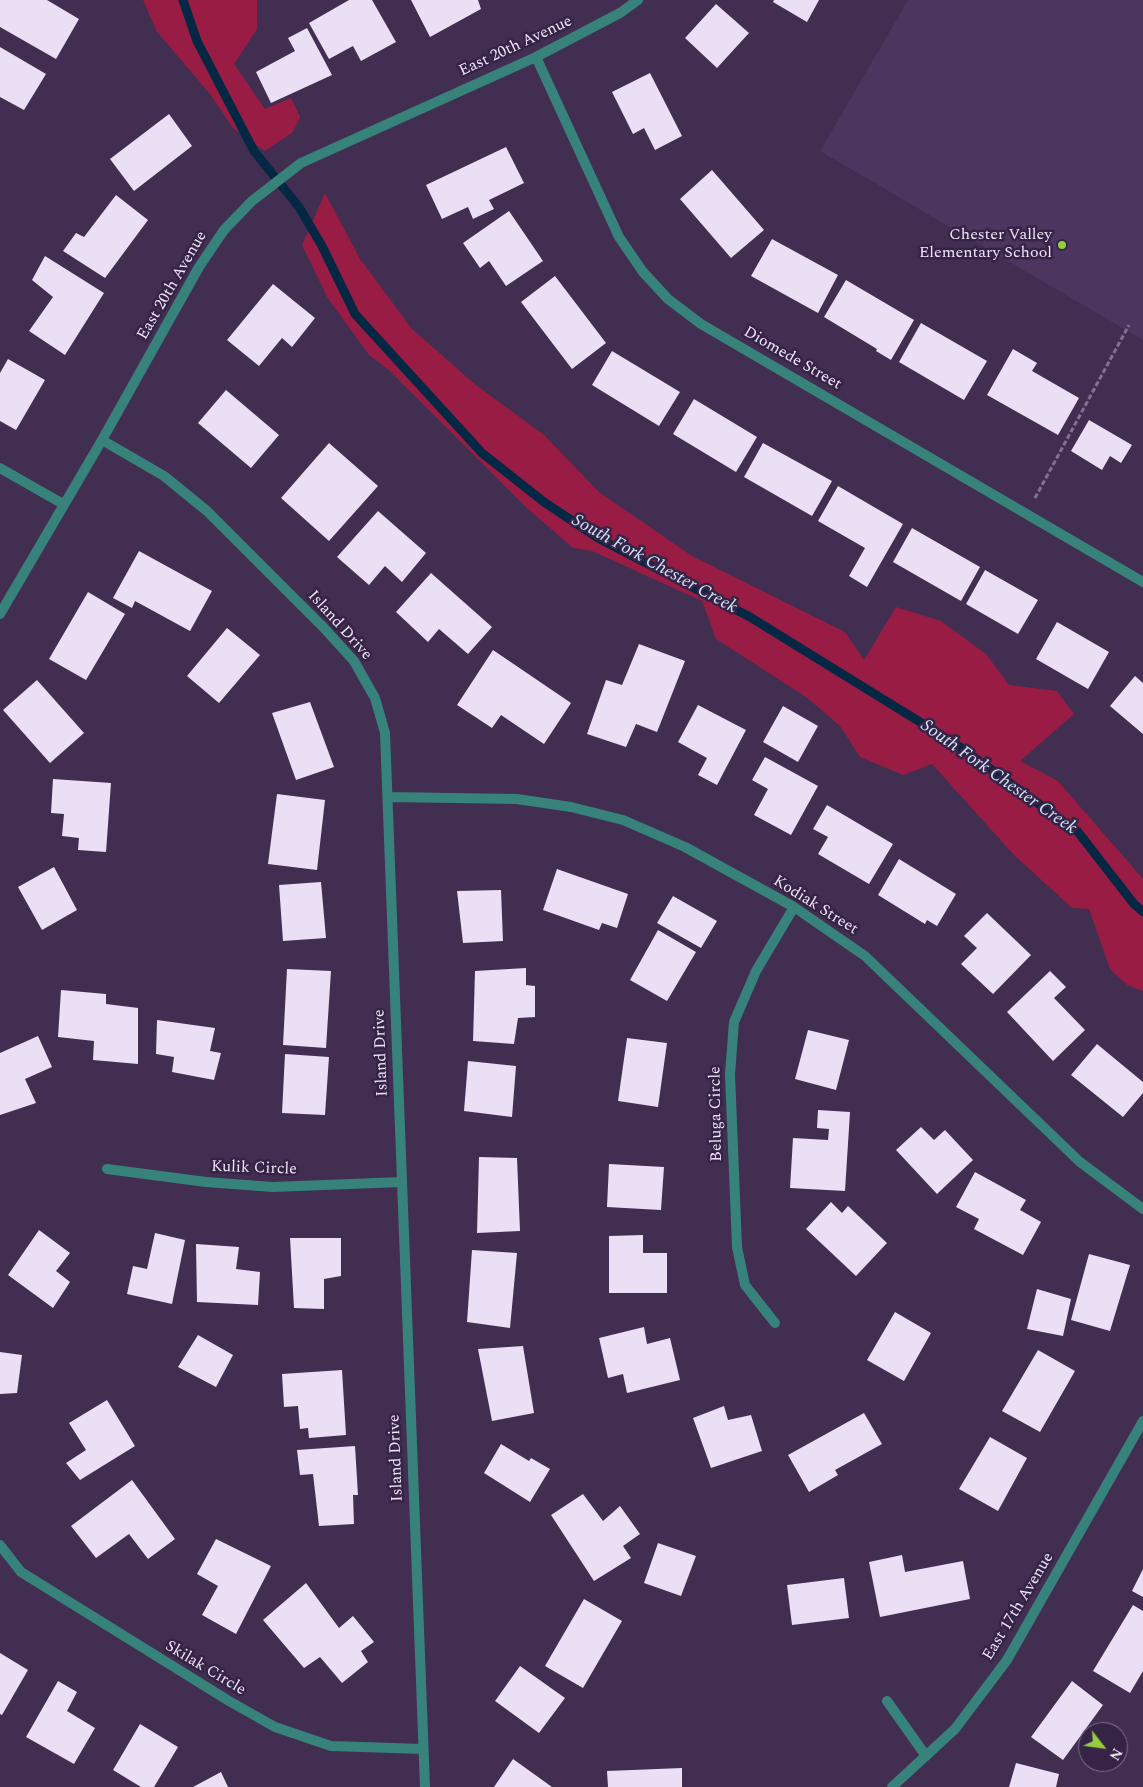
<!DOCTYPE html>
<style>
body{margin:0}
#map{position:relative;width:1143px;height:1787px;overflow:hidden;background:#412e51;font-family:Spectral,serif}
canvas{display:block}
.north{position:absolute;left:1078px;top:1722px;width:50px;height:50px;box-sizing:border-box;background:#362446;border:1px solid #80718e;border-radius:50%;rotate:120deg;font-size:14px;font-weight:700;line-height:20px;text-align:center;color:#f0e5fb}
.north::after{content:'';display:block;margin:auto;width:18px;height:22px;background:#95cc3a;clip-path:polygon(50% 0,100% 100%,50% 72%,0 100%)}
</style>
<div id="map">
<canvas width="1143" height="1787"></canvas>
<div class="north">N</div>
</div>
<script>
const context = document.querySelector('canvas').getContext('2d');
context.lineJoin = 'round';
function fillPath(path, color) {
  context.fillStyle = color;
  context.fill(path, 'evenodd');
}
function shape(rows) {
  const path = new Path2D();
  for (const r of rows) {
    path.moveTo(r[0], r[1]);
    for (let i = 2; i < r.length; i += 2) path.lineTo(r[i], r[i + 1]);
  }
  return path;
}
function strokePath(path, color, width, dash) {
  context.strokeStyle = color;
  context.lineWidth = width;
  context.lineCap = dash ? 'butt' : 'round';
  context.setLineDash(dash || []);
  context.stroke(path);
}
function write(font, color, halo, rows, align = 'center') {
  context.font = font + ' Spectral,serif';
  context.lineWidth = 5;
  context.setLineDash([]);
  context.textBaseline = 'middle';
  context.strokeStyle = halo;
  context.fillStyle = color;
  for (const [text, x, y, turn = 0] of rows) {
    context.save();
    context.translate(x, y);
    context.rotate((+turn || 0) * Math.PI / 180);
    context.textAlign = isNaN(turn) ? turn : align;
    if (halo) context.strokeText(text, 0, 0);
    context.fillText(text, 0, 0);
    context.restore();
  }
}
fillPath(shape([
 [908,0,1143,0,1143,340,820,151]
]), '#4c355f');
fillPath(shape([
 [143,0,257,0,257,29,234,64,265,109,291,98,300,117,293,132,265,151,233,128,210,94,157,32],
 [325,193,360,259,412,329,476,385,544,435,599,492,692,556,845,632,864,660,896,607,941,621,986,654,1009,685,1057,691,1074,714,1020,761,1058,781,1143,879,1143,991,1127,985,1110,969,1089,909,1072,908,1014,855,932,764,903,775,860,757,840,726,806,697,716,639,702,601,592,551,573,548,527,508,390,371,369,355,327,297,302,245]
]), '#991c45');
strokePath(shape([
 [183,0,197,41,254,151,299,207,322,246,355,314,482,453,544,502,598,538,750,617,954,743,1078,832,1134,904,1143,912]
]), '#042744', 9);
fillPath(shape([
 [0,0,47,0,79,19,56,59,0,27],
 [349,0,372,0,396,42,361,61,353,46,329,59,309,23],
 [411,0,478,0,481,9,430,37],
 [774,0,819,0,807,22,773,2],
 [716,4,749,33,717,68,685,38],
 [307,28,332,75,271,103,256,72,295,51,288,38],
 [0,47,46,74,24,110,0,97],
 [650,73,682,136,655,150,644,128,633,134,612,92],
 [169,114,192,146,134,191,110,159],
 [506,147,524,183,489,200,494,209,473,219,468,207,442,219,426,185],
 [712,170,764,230,731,258,680,199],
 [116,195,148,220,105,278,63,251,76,233,84,237],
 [509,211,543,261,506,286,489,261,480,268,463,243],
 [772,239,838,275,818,313,751,276],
 [45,256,104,293,65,355,29,331,53,297,32,280],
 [555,276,606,343,572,369,521,302],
 [846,280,914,320,891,360,876,351,877,349,824,317],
 [273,284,315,318,292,347,282,338,259,366,227,340],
 [921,323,987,361,964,400,899,362],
 [1013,349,1037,363,1032,371,1079,398,1058,435,987,395],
 [612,351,680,392,659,426,592,385],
 [8,359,45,380,16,430,0,421,0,373],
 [226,390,279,435,251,468,198,423],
 [694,399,757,437,736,472,673,434],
 [1089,420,1132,445,1121,463,1110,456,1102,470,1071,451],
 [329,443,378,486,329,541,281,498],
 [763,443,832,481,812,516,744,477],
 [838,486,903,524,867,587,849,576,865,548,818,521],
 [378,511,426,553,402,582,385,566,369,585,337,557],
 [912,528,980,567,961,601,893,562],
 [139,551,212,591,190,631,135,601,132,608,113,598],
 [985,570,1038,600,1018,634,966,604],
 [431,573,492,627,468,654,439,629,428,642,396,612],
 [88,592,125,614,86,680,49,659],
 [1057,622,1109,652,1088,689,1036,659],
 [227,628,260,655,219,703,187,676],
 [639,644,685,661,657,732,636,724,626,747,587,734,606,680,622,685],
 [493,650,571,703,544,744,501,715,492,728,457,705],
 [1135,676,1143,683,1143,734,1110,706],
 [37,680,84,733,50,763,3,710],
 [310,702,334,767,296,780,272,713],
 [698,705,746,730,717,785,698,775,707,758,678,742],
 [783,706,818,726,798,762,763,742],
 [765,757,818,786,791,835,754,815,768,789,752,780],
 [53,779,111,783,106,852,78,850,79,838,62,836,64,814,51,813],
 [277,794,325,800,317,870,268,864],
 [827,805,893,844,869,884,818,854,828,837,813,829],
 [899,859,956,894,937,926,927,920,925,924,878,895],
 [54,867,77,910,42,930,18,887],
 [557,869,628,894,617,928,602,923,599,930,543,910],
 [321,882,326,938,283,941,279,885],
 [501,890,503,941,463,943,457,891],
 [673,896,717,921,701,948,657,923],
 [987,913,1031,955,993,994,961,964,977,948,964,936],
 [658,930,696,952,667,1001,630,980],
 [526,968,526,985,535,986,535,1017,518,1018,514,1044,473,1041,475,971],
 [287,969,331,971,326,1048,283,1045],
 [1050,971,1066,987,1054,998,1085,1030,1053,1061,1007,1012],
 [61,990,106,994,106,1004,138,1008,138,1064,93,1060,94,1041,58,1037],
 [157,1020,215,1028,210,1051,221,1053,214,1080,172,1072,174,1057,156,1054],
 [808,1030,849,1040,836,1090,795,1079],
 [38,1036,52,1067,25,1079,36,1103,0,1115,0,1053],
 [627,1038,667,1043,658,1107,618,1101],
 [1097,1044,1143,1082,1143,1093,1123,1117,1071,1075],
 [285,1054,329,1057,325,1115,282,1113],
 [468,1061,516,1066,512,1117,464,1111],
 [818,1110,850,1112,845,1191,790,1188,793,1138,828,1140,829,1129,817,1128],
 [921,1127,934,1140,945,1130,973,1160,937,1194,896,1150],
 [479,1157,517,1158,520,1231,477,1233],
 [609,1164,664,1167,661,1210,607,1207],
 [975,1172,1026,1200,1020,1210,1041,1222,1023,1255,974,1229,979,1219,956,1207],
 [831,1202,842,1213,848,1206,887,1243,856,1276,806,1229],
 [39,1230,70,1253,56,1271,70,1282,53,1308,8,1275],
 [155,1233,185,1240,172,1304,127,1294,133,1266,147,1269],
 [643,1235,643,1253,667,1253,667,1293,609,1293,609,1236],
 [290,1238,341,1238,341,1276,324,1279,324,1309,294,1308],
 [196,1244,239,1247,236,1269,260,1272,258,1305,197,1302],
 [472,1250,517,1253,510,1328,467,1322],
 [1089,1254,1130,1265,1110,1331,1071,1320],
 [1037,1289,1071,1299,1063,1336,1027,1329],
 [895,1312,931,1333,904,1381,867,1360],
 [644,1327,647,1344,670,1338,680,1380,627,1393,623,1374,608,1378,599,1338],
 [198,1335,233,1355,216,1387,178,1367],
 [523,1346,534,1413,492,1421,478,1349],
 [1038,1350,1075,1371,1040,1432,1002,1411],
 [0,1352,22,1355,17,1393,0,1394],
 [342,1370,346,1435,309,1438,308,1428,300,1429,298,1406,284,1407,282,1374],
 [107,1400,135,1446,80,1480,66,1463,86,1450,69,1423],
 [724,1406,728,1420,751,1415,762,1451,711,1468,693,1418],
 [864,1413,882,1444,835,1470,838,1475,809,1492,788,1455],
 [990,1437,1027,1458,998,1511,959,1489],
 [501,1444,529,1461,531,1458,550,1469,530,1502,484,1473],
 [355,1446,358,1495,353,1495,354,1524,319,1526,313,1474,300,1475,297,1450],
 [132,1480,175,1539,148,1559,129,1534,96,1558,71,1526],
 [583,1494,603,1521,620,1506,640,1534,623,1546,631,1558,594,1581,551,1515],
 [216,1539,271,1566,236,1634,202,1615,218,1586,197,1574],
 [658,1543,696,1556,681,1596,644,1583],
 [902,1555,905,1572,963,1561,970,1599,880,1617,869,1562],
 [1143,1569,1143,1597,1132,1591],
 [844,1578,849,1618,792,1625,787,1585],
 [306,1583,339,1628,353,1616,374,1642,361,1651,368,1662,342,1683,320,1657,304,1668,263,1620],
 [584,1599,622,1621,583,1688,545,1666],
 [1133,1605,1143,1611,1143,1671,1130,1693,1093,1671],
 [0,1653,28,1670,2,1715,0,1714],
 [520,1666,565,1698,539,1733,495,1701],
 [58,1681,77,1692,67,1711,95,1728,74,1764,26,1737],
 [1072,1681,1103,1705,1063,1760,1031,1737],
 [140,1724,178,1747,154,1787,141,1787,113,1770],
 [513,1759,552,1787,494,1787],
 [1016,1763,1059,1774,1056,1787,1009,1787],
 [682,1768,682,1787,608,1787,607,1771],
 [221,1772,228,1787,193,1787]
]), '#eadff5');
strokePath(shape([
 [1035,498,1129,325]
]), '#827290', 3, [5, 2.5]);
strokePath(shape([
 [887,1701,926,1756]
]), '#38827c', 10);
strokePath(shape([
 [536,57,619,237,643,272,668,299,701,324,1143,582],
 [102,440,164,476,207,511,324,628,354,661,375,698,385,733,425,1787],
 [0,468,63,504],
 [0,614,102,440,199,267,224,230,252,201,301,163,536,57,620,13,638,0],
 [388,797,517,799,571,807,623,820,685,847,794,907,865,956,1080,1162,1143,1209],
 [107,1169,206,1182,273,1187,401,1182],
 [775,1323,745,1285,737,1247,730,1074,734,1022,756,971,794,907],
 [0,1545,21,1572,229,1701,275,1727,331,1746,423,1749],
 [892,1787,955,1729,1007,1660,1143,1421]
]), '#38827c', 10);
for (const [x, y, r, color] of [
 [1062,245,5,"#95cc3a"]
]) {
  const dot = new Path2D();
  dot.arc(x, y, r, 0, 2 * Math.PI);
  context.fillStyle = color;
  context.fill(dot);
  strokePath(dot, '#362446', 2);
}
write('16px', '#f0e5fb', '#362446', [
 ["East 20th Avenue",516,47,-25],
 ["East 20th Avenue",173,286,-60],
 ["Diomede Street",792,359,30],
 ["Island Drive",339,626,48],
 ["Kodiak Street",815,906,32],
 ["Island Drive",382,1053,-92],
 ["Beluga Circle",717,1114,-91],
 ["Kulik Circle",254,1169,2],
 ["Island Drive",397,1458,-92],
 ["East 17th Avenue",1019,1607,-59],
 ["Skilak Circle",205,1669,31]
]);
write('16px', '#f0e5fb', '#362446', [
 ["Chester Valley",1052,236],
 ["Elementary School",1052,254]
], 'right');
write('italic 18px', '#cee5fb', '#362446', [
 ["South Fork Chester Creek",654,565,29],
 ["South Fork Chester Creek",998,778,35]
]);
</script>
